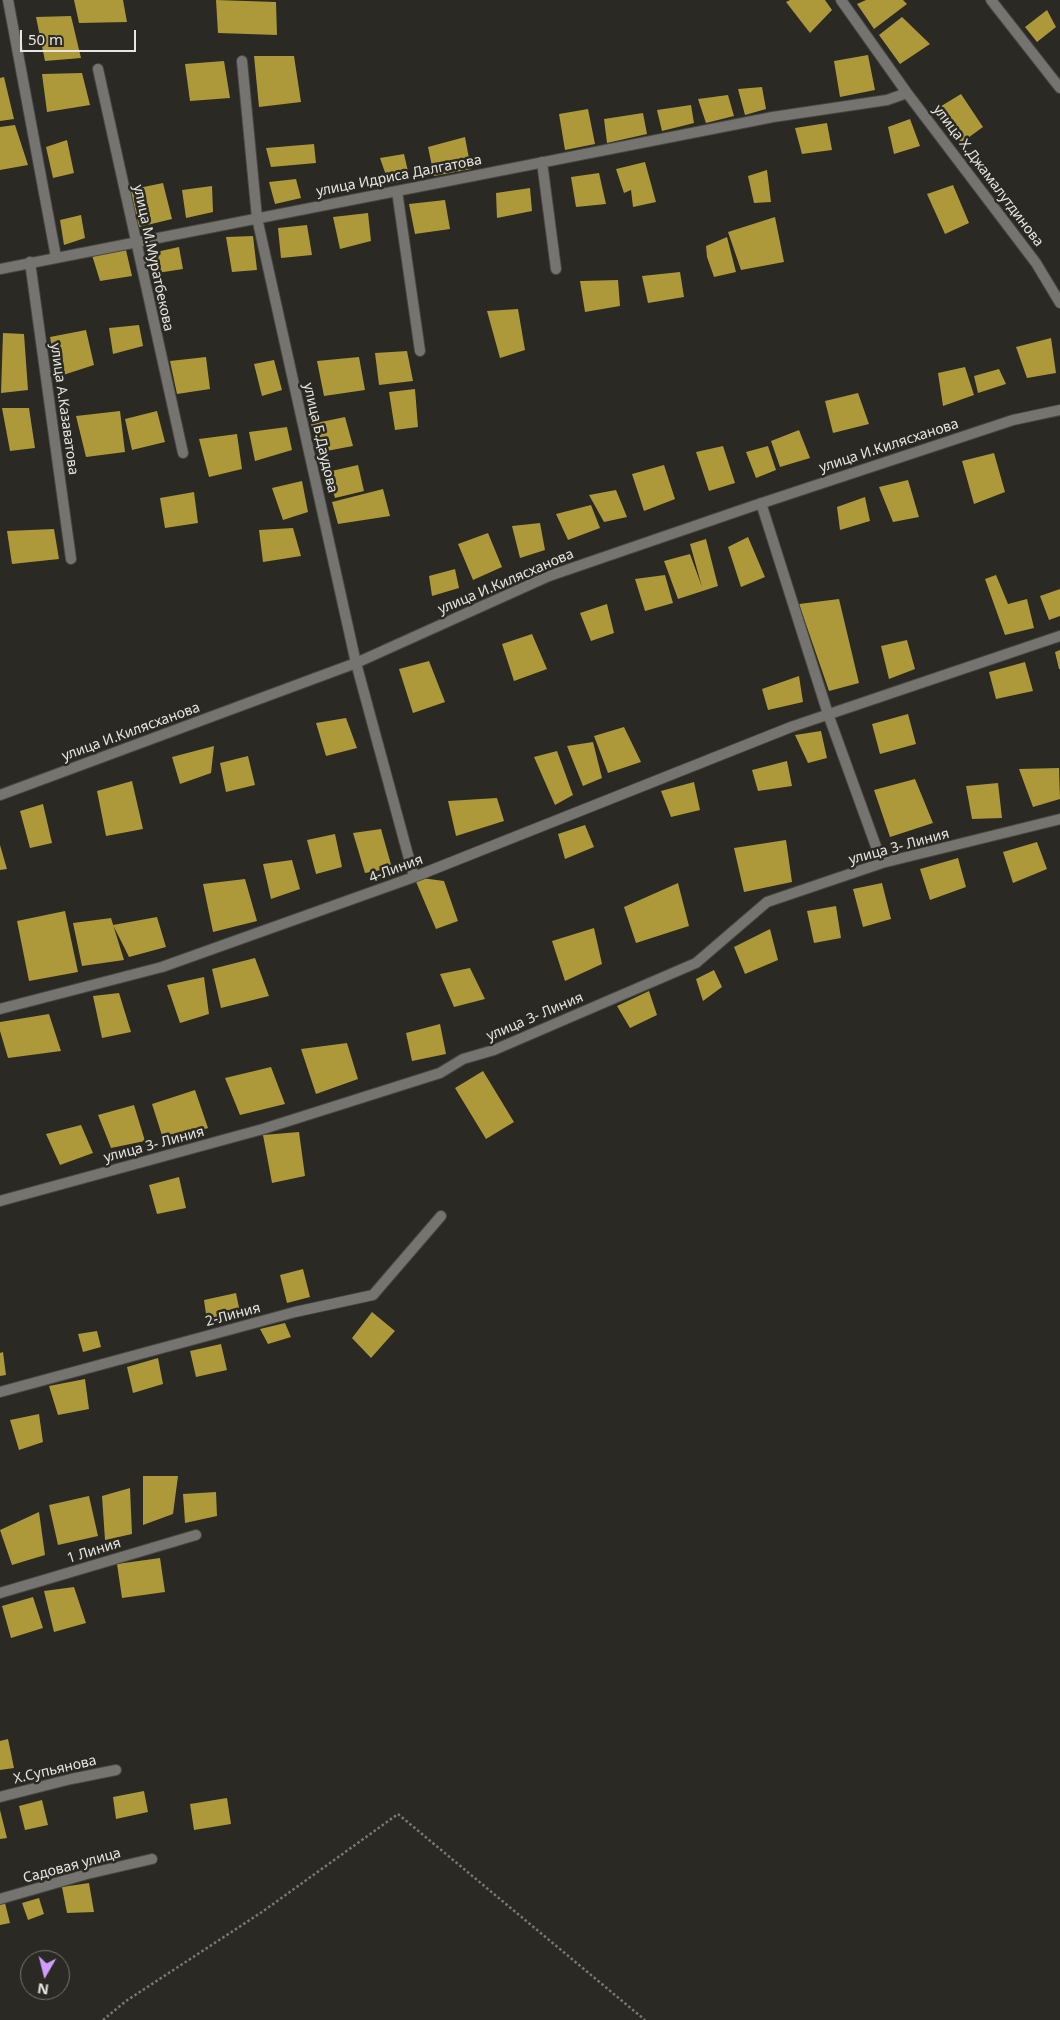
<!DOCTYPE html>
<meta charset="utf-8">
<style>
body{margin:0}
#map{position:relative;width:1060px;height:2020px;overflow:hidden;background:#2a2923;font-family:"Noto Sans",sans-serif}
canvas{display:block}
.north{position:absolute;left:20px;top:1950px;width:50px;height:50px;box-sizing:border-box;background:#2a2923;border:1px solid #76756f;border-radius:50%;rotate:188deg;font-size:14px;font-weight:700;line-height:20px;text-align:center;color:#e7e6e2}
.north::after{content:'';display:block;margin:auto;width:18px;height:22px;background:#d09dff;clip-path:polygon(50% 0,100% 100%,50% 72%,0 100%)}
.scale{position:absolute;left:20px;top:30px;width:116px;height:22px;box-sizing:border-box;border:2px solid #e7e6e2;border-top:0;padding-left:6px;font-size:15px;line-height:18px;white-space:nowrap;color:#e7e6e2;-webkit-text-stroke:4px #2a2923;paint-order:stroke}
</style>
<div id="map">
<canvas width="1060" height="2020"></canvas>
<div class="north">N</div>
<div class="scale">50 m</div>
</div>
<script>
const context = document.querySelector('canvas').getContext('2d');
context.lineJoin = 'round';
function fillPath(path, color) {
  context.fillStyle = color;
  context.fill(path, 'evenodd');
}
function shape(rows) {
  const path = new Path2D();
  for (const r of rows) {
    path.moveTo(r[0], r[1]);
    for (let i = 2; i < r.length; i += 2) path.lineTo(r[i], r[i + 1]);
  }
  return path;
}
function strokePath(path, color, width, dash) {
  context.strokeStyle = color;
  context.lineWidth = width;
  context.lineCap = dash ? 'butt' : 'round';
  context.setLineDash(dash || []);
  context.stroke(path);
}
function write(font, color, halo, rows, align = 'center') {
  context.font = font + ' "Noto Sans",sans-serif';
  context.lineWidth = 5;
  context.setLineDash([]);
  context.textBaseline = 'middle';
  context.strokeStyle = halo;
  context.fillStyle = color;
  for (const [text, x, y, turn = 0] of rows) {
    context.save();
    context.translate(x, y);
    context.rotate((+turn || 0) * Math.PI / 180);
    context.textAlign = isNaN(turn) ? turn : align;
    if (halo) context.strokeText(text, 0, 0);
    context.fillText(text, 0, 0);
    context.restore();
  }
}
fillPath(shape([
 [74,0,123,0,127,22,79,23],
 [216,0,276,2,277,35,218,33],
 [790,0,825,0,832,10,810,33,786,2],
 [866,0,903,0,907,4,874,29,857,4],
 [1047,10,1056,27,1037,42,1025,27],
 [71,16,81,58,45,61,36,17],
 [902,17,930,44,900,64,879,35],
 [868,55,875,90,840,97,834,61],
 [254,56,294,56,301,102,259,107],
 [224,61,230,98,190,101,185,64],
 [82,73,90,105,47,112,42,74],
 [4,77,14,119,0,121,0,78],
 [762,87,766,109,745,115,738,89],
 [961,94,983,127,961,143,938,108],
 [728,95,734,116,706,123,698,99],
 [691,105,694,123,662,131,657,110],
 [588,109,595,144,565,150,559,114],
 [643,113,647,134,607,143,604,119],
 [910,119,920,146,894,154,888,127],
 [827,123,832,150,802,154,795,128],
 [15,125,28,165,0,170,0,127],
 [465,137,471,169,434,176,428,147],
 [67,140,74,173,53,178,46,147],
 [314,144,316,163,271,167,266,148],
 [404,154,410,180,389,184,380,158],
 [645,162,656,202,633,207,631,190,624,193,616,169],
 [767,170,771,202,754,203,748,176],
 [599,173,606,204,576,207,571,177],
 [296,179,301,198,275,204,269,182],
 [163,183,172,219,139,227,129,190],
 [953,185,969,223,945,234,927,194],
 [212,186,213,212,186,218,182,190],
 [530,188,532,211,497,218,496,193],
 [445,200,450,229,415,234,409,204],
 [368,213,371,241,340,249,333,217],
 [81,215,85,238,64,245,60,220],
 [775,217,784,262,741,270,728,232],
 [307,225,312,255,281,258,278,228],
 [253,236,257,270,232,272,226,237],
 [727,237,736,272,714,277,707,257,706,246],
 [179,247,183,269,151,274,147,254],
 [126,250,132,276,100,281,92,255],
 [680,272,684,297,648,303,642,276],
 [618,280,620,306,585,312,580,281],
 [518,309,525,350,500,358,487,311],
 [139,325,143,346,113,354,109,328],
 [86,330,94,365,57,377,50,337],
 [3,333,24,334,28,390,1,393],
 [1051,338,1056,373,1027,378,1016,347],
 [407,351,413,381,379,385,375,353],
 [206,357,210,389,177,394,170,361],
 [359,357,365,390,324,396,317,361],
 [274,360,282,390,262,396,254,364],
 [965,367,974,395,943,406,938,373],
 [999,369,1006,384,978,393,974,376],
 [415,389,418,427,395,430,389,392],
 [858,393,869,424,833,433,825,401],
 [2,408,29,408,35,448,10,451],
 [120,411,125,452,86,457,76,416],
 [157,411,165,442,132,450,125,419],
 [345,417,353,446,321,452,311,424],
 [287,427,292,450,255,461,249,432],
 [799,430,810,458,780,467,771,441],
 [237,434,242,469,209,477,199,439],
 [723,446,735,483,709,491,696,452],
 [768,446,776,470,756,478,746,452],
 [994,453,1005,492,974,504,962,461],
 [358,465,364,491,335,498,327,472],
 [664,465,675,499,644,511,632,474],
 [908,480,919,517,893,522,879,487],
 [302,481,308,512,283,520,272,488],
 [383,489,390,516,338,524,332,502],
 [616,490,627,517,604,522,589,495],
 [194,492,198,523,165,528,160,498],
 [865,497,870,521,840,530,837,507],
 [591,505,600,528,568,540,556,514],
 [540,523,545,550,520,558,512,526],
 [293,528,301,556,263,562,259,530],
 [54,529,59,559,12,564,7,531],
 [488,533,502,567,473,580,458,544],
 [748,537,765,577,741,587,728,547],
 [706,539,718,586,678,599,664,561,690,554,702,587,690,544],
 [455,569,459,588,432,596,429,576],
 [665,575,673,603,645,611,635,579],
 [996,575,1008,604,1027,599,1034,628,1005,635,985,579],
 [1060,589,1060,616,1049,620,1040,596],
 [839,599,859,683,829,691,799,604],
 [607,604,614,633,591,641,580,613],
 [532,634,547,669,514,681,502,644],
 [907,640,915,669,889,679,881,646],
 [1060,650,1060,669,1059,669,1055,652],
 [429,661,445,702,413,713,399,669],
 [1025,662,1033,691,996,699,989,672],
 [799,676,803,702,768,710,762,689],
 [908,714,916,744,880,754,872,724],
 [346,718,357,748,326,756,316,723],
 [624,727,641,762,608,773,594,736],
 [821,731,827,758,808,763,795,735],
 [593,742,602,778,583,786,567,746],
 [214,746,211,773,180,784,172,757],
 [557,751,573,795,555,805,534,757],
 [248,756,255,785,226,792,220,763],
 [787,761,792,786,758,791,752,770],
 [1059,768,1060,799,1033,807,1019,769],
 [915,779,933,823,890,837,874,790],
 [132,781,143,829,106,836,97,791],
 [694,782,700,810,671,817,661,791],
 [998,783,1002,818,972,819,966,786],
 [497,798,504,821,456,836,448,801],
 [43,804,52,843,30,848,20,811],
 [585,825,594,847,565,859,558,834],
 [381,829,392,868,365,873,353,833],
 [335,834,342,867,316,874,307,840],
 [786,840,792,882,744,892,734,848],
 [1037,842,1047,869,1013,883,1003,852],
 [0,845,7,869,0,870],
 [958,858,966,887,930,900,920,869],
 [292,860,300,889,271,899,263,864],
 [414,877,444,881,458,921,436,929],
 [245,879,257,921,213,932,203,884],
 [678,883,689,926,636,943,624,907],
 [882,883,891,919,863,927,853,889],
 [836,906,841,938,814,943,807,911],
 [65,911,78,972,29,981,17,921],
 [157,917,166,947,129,957,113,925],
 [111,918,124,960,82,966,73,923],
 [594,928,602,964,565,981,552,941],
 [770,929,778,960,745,974,734,947],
 [255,958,269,996,221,1008,212,969],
 [470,968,485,999,454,1007,440,974],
 [714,970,722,987,703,1001,696,979],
 [204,977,209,1014,180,1023,167,985],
 [649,991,657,1015,630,1028,617,1006],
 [119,993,131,1032,102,1038,93,996],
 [49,1014,61,1051,8,1058,0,1031,0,1022],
 [440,1024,446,1054,412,1061,406,1033],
 [347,1043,358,1079,316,1094,301,1049],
 [271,1067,285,1104,240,1115,225,1078],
 [483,1071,514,1122,486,1139,455,1088],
 [195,1090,208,1128,164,1142,152,1104],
 [134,1105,145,1141,111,1148,98,1115],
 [81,1125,93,1153,60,1165,46,1134],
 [299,1132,305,1176,272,1183,263,1135],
 [179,1177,186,1208,157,1214,149,1185],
 [303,1269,310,1297,287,1303,280,1275],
 [236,1293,241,1317,207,1321,204,1300],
 [372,1312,395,1331,371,1358,352,1338],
 [285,1323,291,1337,268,1344,260,1329],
 [97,1331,101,1347,83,1352,78,1334],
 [221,1344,227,1370,196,1377,190,1351],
 [3,1352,6,1375,0,1376,0,1353],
 [158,1358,163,1384,133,1393,127,1367],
 [85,1379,89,1409,58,1415,49,1386],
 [39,1414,43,1442,19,1450,10,1420],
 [143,1476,178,1476,173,1514,143,1525],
 [130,1488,132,1534,105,1540,102,1496],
 [216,1492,217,1516,185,1523,183,1494],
 [89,1496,98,1536,58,1545,49,1505],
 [39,1512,45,1555,12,1565,0,1530],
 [160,1558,165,1592,122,1598,117,1564],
 [74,1587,86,1623,54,1632,44,1591],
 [33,1597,43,1628,11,1638,2,1606],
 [8,1739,14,1768,0,1770,0,1741],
 [144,1791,148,1812,116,1819,113,1797],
 [227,1798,231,1824,194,1830,190,1804],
 [42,1800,48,1825,25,1830,19,1806],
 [0,1810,7,1838,0,1839],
 [89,1883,94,1912,67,1913,62,1887],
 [39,1898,44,1914,28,1920,22,1903],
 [5,1903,10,1923,0,1925,0,1904]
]), '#ad9939');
const street = shape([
 [8,0,56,257],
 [841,0,907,93,1036,263,1060,303],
 [991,0,1060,88],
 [242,61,257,218,356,663,414,877],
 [98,69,183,453],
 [542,162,556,269],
 [397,191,420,351],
 [30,262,71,559],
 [0,269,773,117,887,100,907,93],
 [761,503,828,714,882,863],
 [0,795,356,663,549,576,750,507,1013,420,1060,410],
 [0,1009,162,967,414,877,791,727,1060,636],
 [0,1201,263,1129,440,1073,463,1059,494,1050,696,963,767,902,882,863,1060,819],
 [0,1392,295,1312,373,1295,441,1216],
 [0,1593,196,1535],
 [0,1797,71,1779,116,1770],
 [0,1899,87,1874,152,1859]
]);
strokePath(street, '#484742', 12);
strokePath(shape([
 [103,2020,126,2001,262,1912,398,1814,645,2020]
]), '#7a7974', 2.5, [2.5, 2.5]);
strokePath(street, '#757471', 10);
write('14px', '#e7e6e2', '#2a2923', [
 ["улица Идриса Далгатова",399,176,-11],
 ["улица Х.Джамалутдинова",988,176,53],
 ["улица М.Муратбекова",153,258,78],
 ["улица А.Казаватова",64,409,82],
 ["улица Б.Даудова",320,438,77],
 ["улица И.Килясханова",889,446,-18],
 ["улица И.Килясханова",506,582,-23],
 ["улица И.Килясханова",131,732,-20],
 ["улица 3- Линия",899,847,-15],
 ["4-Линия",396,869,-20],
 ["улица 3- Линия",535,1017,-23],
 ["улица 3- Линия",154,1145,-15],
 ["2-Линия",233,1315,-15],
 ["1 Линия",94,1551,-17],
 ["Х.Супьянова",55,1770,-13],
 ["Садовая улица",72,1866,-15]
]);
</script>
